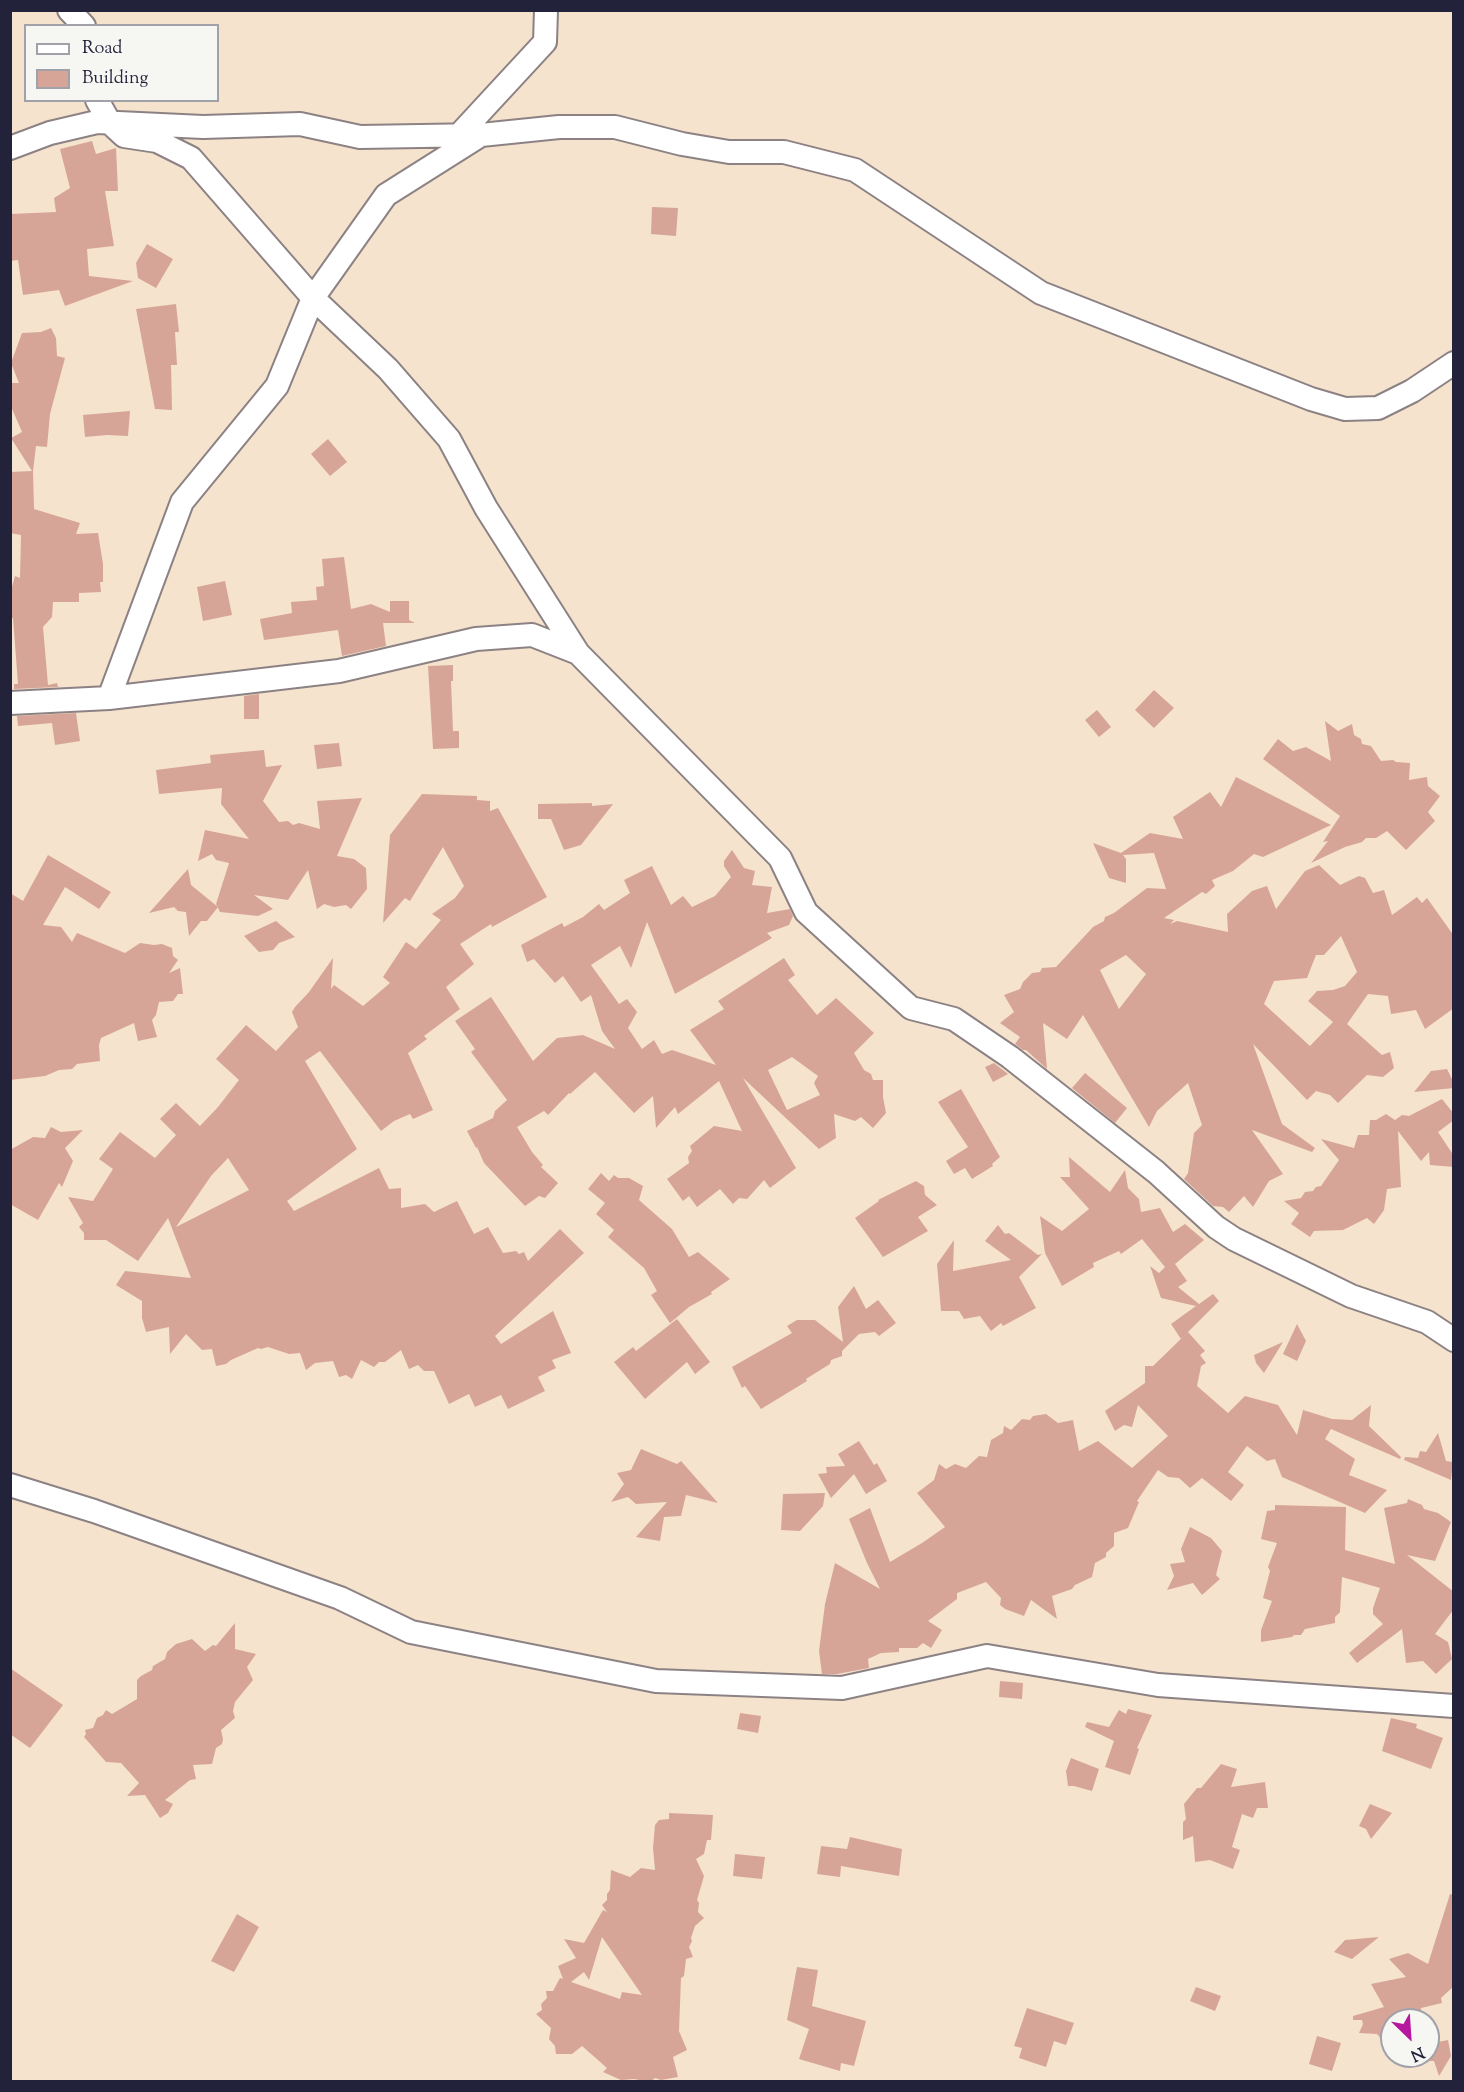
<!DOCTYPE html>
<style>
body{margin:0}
#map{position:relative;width:1464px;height:2092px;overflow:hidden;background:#f5e3ce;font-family:"Sorts Mill Goudy",serif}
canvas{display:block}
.frame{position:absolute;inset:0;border:12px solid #22223b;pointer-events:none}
.legend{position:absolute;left:24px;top:24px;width:195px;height:78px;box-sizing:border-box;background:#f6f6f2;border:2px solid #a1a1a9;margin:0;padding:8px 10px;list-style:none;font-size:18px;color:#22223b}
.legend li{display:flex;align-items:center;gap:12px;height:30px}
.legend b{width:30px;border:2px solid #a1a1a9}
.north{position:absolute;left:1380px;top:2008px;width:60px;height:60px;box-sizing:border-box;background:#f6f6f2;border:2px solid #a1a1a9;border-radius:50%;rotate:155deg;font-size:16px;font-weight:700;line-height:24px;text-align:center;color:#22223b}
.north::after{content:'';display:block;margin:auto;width:21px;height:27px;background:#b5179e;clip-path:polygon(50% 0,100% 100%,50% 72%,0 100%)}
</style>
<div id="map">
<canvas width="1464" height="2092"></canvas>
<div class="frame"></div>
<ul class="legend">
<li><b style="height:8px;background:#fff"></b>Road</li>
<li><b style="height:16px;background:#d7a598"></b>Building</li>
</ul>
<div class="north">N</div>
</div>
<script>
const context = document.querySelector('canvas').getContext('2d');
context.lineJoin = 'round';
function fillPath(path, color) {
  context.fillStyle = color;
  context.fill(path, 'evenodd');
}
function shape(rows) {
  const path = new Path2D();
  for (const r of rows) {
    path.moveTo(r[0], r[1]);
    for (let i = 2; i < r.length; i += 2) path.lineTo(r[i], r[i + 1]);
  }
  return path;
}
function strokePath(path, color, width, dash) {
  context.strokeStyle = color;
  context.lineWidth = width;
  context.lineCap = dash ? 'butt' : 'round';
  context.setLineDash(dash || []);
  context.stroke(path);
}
fillPath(shape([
 [92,141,96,154,116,148,118,191,105,191,114,246,87,249,89,276,133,281,65,306,59,290,23,295,18,260,10,261,10,214,56,212,54,198,70,188,60,149],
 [652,207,678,208,676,236,651,234],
 [147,244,173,259,156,288,138,278,136,263],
 [176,304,179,332,175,332,177,365,171,365,172,410,155,409,136,309],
 [51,328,56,338,57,356,65,358,50,414,47,447,36,446,33,471,34,509,80,523,76,534,98,533,103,564,103,582,100,582,101,592,79,593,79,602,53,602,52,617,43,627,48,685,57,683,58,687,14,689,14,684,18,684,13,618,10,618,10,594,15,576,20,578,21,535,10,533,10,472,32,471,11,438,22,432,10,404,10,383,19,383,11,363,22,333,41,332],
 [130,411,128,436,107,435,85,437,83,415],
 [328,439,347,462,330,476,311,454],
 [344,557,351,609,371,604,390,612,390,601,409,601,409,620,415,623,383,623,386,646,342,656,338,630,264,640,260,619,292,613,291,602,317,600,316,587,324,586,322,559],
 [225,581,232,615,203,621,197,587],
 [453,665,453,681,451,681,453,731,459,731,459,748,433,749,428,666],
 [1154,690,1174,708,1154,728,1135,710],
 [259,694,259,719,244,719,244,696],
 [1097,710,1111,727,1099,737,1085,720],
 [76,713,80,741,55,745,52,723,18,726,17,716],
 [1325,721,1338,731,1352,724,1354,735,1361,739,1362,744,1371,746,1381,761,1393,760,1396,762,1410,763,1409,780,1427,777,1428,786,1440,796,1428,812,1435,821,1406,850,1387,831,1376,838,1366,838,1362,842,1345,847,1311,863,1328,841,1323,842,1340,816,1263,759,1278,739,1293,751,1306,747,1331,761],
 [339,743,342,766,317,769,314,745],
 [264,750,266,767,282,765,263,801,279,822,288,821,293,825,299,823,320,829,317,801,362,798,337,856,354,859,366,868,367,889,351,909,346,905,334,907,324,904,317,909,308,870,288,900,254,895,273,909,258,916,220,912,216,904,229,863,216,860,212,854,198,861,205,830,249,839,221,804,222,788,159,794,156,770,211,763,210,755],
 [1236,777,1331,825,1263,857,1254,854,1233,871,1212,880,1215,886,1206,894,1202,892,1164,918,1174,920,1170,924,1177,921,1228,932,1227,914,1252,891,1267,886,1276,909,1305,871,1319,865,1340,885,1359,876,1365,878,1373,893,1384,890,1392,915,1417,897,1422,903,1427,898,1454,936,1454,1008,1425,1029,1416,1010,1391,1014,1388,996,1368,994,1347,1024,1382,1055,1390,1052,1394,1068,1383,1077,1367,1075,1338,1103,1330,1095,1316,1091,1307,1100,1253,1044,1282,1124,1315,1148,1312,1152,1252,1130,1283,1174,1269,1181,1253,1207,1244,1196,1229,1212,1223,1207,1213,1206,1184,1179,1188,1173,1194,1133,1202,1125,1188,1083,1157,1111,1149,1127,1083,1015,1067,1039,1043,1023,1047,1069,1026,1050,1023,1050,1015,1044,1020,1037,1000,1023,1014,1012,1004,995,1020,989,1023,982,1032,973,1040,972,1042,968,1056,967,1093,927,1104,921,1105,917,1114,913,1147,888,1166,889,1154,853,1123,855,1126,859,1126,883,1109,878,1093,843,1121,853,1150,833,1183,839,1173,817,1210,792,1221,807],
 [1341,936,1357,972,1345,986,1333,990,1317,991,1308,1001,1333,1022,1310,1046,1264,1004,1274,981,1307,978,1316,955,1324,955],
 [1126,955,1146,974,1119,1009,1100,970],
 [422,794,477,796,477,800,490,801,490,811,498,808,547,897,492,927,491,924,460,944,474,964,446,987,460,1009,424,1036,427,1039,408,1053,433,1110,413,1119,410,1114,394,1121,381,1131,320,1051,305,1061,357,1149,287,1201,294,1211,379,1168,389,1189,401,1188,401,1208,425,1204,434,1212,457,1201,474,1234,488,1227,503,1253,516,1251,519,1254,524,1252,528,1261,560,1229,584,1253,495,1336,501,1344,553,1311,571,1353,552,1360,556,1368,538,1377,545,1391,508,1409,501,1395,475,1407,469,1394,449,1404,434,1371,424,1371,418,1365,409,1369,401,1350,385,1362,379,1362,374,1367,361,1360,352,1379,346,1375,339,1377,333,1361,315,1363,306,1370,300,1353,289,1354,268,1347,261,1349,258,1348,231,1360,226,1364,216,1366,212,1349,202,1350,186,1334,170,1354,169,1327,146,1332,142,1318,142,1301,116,1285,125,1271,191,1278,168,1218,138,1261,106,1240,84,1240,84,1233,79,1227,83,1223,68,1197,93,1201,113,1169,99,1159,120,1132,155,1158,176,1135,160,1119,176,1103,200,1126,218,1107,239,1080,216,1059,246,1025,276,1051,298,1027,292,1012,295,1007,309,992,333,958,331,989,334,985,363,1006,390,983,383,977,406,942,416,949,441,920,432,914,455,898,464,886,443,847,410,901,405,898,383,923,390,835],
 [228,1158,249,1190,176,1227,211,1176],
 [592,803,592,806,613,804,581,845,564,850,551,819,538,819,538,804],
 [732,850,744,868,755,871,752,885,772,887,767,913,790,909,793,916,789,925,767,933,772,938,675,994,647,922,631,968,620,946,591,965,619,1004,627,999,637,1012,628,1028,642,1049,654,1040,662,1054,672,1050,716,1065,690,1030,724,1009,718,1001,784,958,795,975,788,980,817,1015,836,998,874,1033,854,1053,864,1070,871,1074,873,1080,883,1080,883,1097,886,1113,873,1128,861,1117,855,1121,834,1114,836,1138,819,1149,743,1078,796,1168,770,1188,764,1180,747,1199,739,1198,733,1204,720,1189,697,1207,689,1196,683,1201,667,1179,689,1163,688,1157,692,1151,690,1146,714,1126,742,1131,719,1081,678,1114,675,1107,656,1128,653,1096,634,1113,595,1072,570,1094,569,1093,548,1115,544,1111,517,1127,532,1152,543,1165,541,1167,558,1183,545,1198,539,1196,525,1206,484,1163,477,1147,476,1148,467,1131,493,1118,495,1111,507,1100,471,1052,475,1049,455,1021,491,997,533,1061,557,1038,583,1035,615,1049,602,1031,591,995,581,1002,563,976,555,983,534,959,527,962,521,945,562,923,564,927,583,917,599,904,604,910,630,893,624,880,652,866,671,905,683,896,692,907,715,896,731,877,724,866,724,861],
 [792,1057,818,1076,814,1083,820,1095,787,1110,768,1070],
 [48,855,111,892,99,909,65,887,43,925,61,927,72,942,77,933,125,953,140,943,154,945,162,944,172,948,173,956,178,960,169,973,180,968,183,994,178,994,173,1001,159,1002,156,1015,152,1020,157,1037,138,1041,134,1023,101,1038,99,1045,100,1061,77,1064,72,1069,59,1070,45,1076,10,1080,10,893,23,901],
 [188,869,191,885,218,907,207,921,201,921,189,936,186,912,178,911,174,907,149,913],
 [276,921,295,937,279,943,273,950,259,952,244,936],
 [994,1063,1008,1074,993,1082,985,1067],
 [1447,1069,1454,1083,1454,1088,1414,1092,1431,1071],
 [1085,1073,1127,1108,1115,1123,1072,1088],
 [961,1089,1000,1157,992,1164,993,1166,972,1179,965,1168,954,1174,946,1161,968,1147,938,1102],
 [1442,1099,1454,1114,1454,1120,1438,1132,1454,1156,1454,1167,1430,1165,1429,1152,1421,1161,1398,1131,1401,1187,1387,1189,1384,1210,1374,1224,1367,1218,1343,1230,1314,1231,1310,1237,1291,1224,1299,1213,1284,1201,1301,1198,1305,1192,1313,1191,1316,1187,1321,1186,1339,1160,1321,1139,1354,1148,1358,1135,1369,1135,1370,1120,1376,1120,1386,1114,1395,1120,1402,1115,1409,1116],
 [51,1127,61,1132,83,1130,65,1148,73,1161,62,1187,59,1183,38,1220,10,1204,10,1150,33,1137,45,1138],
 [1069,1157,1110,1192,1125,1170,1128,1188,1139,1199,1141,1212,1160,1208,1173,1232,1185,1224,1204,1240,1175,1264,1187,1281,1178,1287,1199,1304,1213,1294,1219,1301,1181,1339,1171,1324,1196,1306,1161,1298,1150,1266,1159,1273,1165,1267,1142,1239,1121,1254,1119,1251,1093,1263,1094,1267,1062,1286,1045,1253,1040,1216,1062,1231,1089,1209,1060,1177,1070,1177],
 [601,1173,609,1181,614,1175,618,1178,629,1178,643,1186,639,1200,672,1229,689,1257,698,1252,730,1279,711,1292,712,1294,689,1307,670,1323,651,1295,657,1291,644,1268,608,1237,614,1230,596,1214,605,1203,588,1189],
 [916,1181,924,1186,925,1195,937,1205,918,1217,928,1231,883,1257,855,1218,879,1201,878,1200],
 [998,1225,1005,1234,1009,1233,1038,1255,1042,1254,1019,1277,1036,1308,1003,1326,1001,1323,991,1331,980,1316,964,1319,959,1311,941,1311,937,1264,954,1240,953,1271,1011,1260,985,1241],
 [854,1286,866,1309,878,1300,896,1323,879,1336,875,1332,859,1334,842,1351,842,1356,831,1360,830,1364,806,1379,807,1381,761,1409,745,1386,742,1388,732,1367,792,1333,787,1326,797,1320,815,1320,843,1342,838,1307],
 [677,1319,710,1362,695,1374,687,1362,645,1399,614,1362,633,1347,636,1351],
 [1297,1324,1306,1341,1297,1361,1283,1354],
 [1188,1332,1205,1351,1200,1355,1206,1363,1201,1366,1197,1386,1228,1413,1245,1396,1278,1405,1297,1435,1303,1410,1332,1419,1352,1420,1371,1405,1369,1426,1401,1457,1400,1459,1331,1429,1325,1439,1355,1459,1349,1475,1387,1490,1365,1513,1282,1477,1275,1459,1267,1461,1247,1446,1228,1472,1244,1485,1231,1501,1202,1478,1190,1488,1179,1478,1168,1477,1158,1470,1137,1501,1139,1502,1128,1528,1114,1533,1114,1546,1106,1553,1106,1557,1095,1563,1092,1577,1075,1585,1072,1589,1052,1596,1057,1619,1031,1600,1024,1616,1005,1609,1000,1605,1001,1598,986,1582,957,1593,957,1599,928,1621,942,1630,931,1648,923,1643,917,1648,899,1648,899,1652,881,1653,868,1659,869,1668,837,1674,822,1674,819,1651,825,1604,835,1563,880,1589,867,1563,849,1519,870,1508,890,1562,922,1543,945,1527,917,1493,934,1480,939,1464,946,1469,955,1464,966,1468,979,1456,987,1457,991,1440,1003,1433,1004,1426,1011,1430,1022,1419,1030,1420,1033,1416,1046,1414,1058,1423,1073,1420,1079,1451,1098,1441,1132,1468,1168,1436,1138,1405,1132,1427,1124,1425,1115,1431,1105,1411,1145,1383,1145,1366,1153,1366],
 [1283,1342,1264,1373,1256,1363,1254,1355],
 [1438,1433,1446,1461,1453,1462,1451,1480,1404,1460,1405,1457,1418,1458,1420,1451,1426,1452],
 [859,1441,874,1465,877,1463,887,1481,866,1494,854,1474,831,1498,818,1474,827,1473,826,1467,845,1466,838,1454],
 [641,1449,677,1464,681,1461,718,1503,686,1495,681,1516,664,1517,660,1541,636,1537,667,1502,636,1504,628,1497,611,1502,624,1484,617,1473,631,1470],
 [825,1493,823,1506,800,1531,781,1530,783,1494],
 [1408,1499,1422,1505,1424,1509,1438,1513,1451,1522,1435,1561,1407,1555,1454,1592,1454,1609,1435,1634,1448,1642,1452,1659,1436,1674,1423,1661,1406,1663,1402,1629,1357,1663,1349,1653,1383,1624,1373,1614,1373,1608,1380,1588,1342,1577,1340,1612,1335,1617,1335,1623,1305,1629,1301,1635,1294,1635,1292,1637,1261,1642,1261,1630,1272,1601,1263,1598,1270,1571,1268,1567,1277,1543,1261,1539,1267,1511,1275,1510,1275,1505,1346,1507,1345,1550,1395,1564,1384,1508,1407,1503],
 [1190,1527,1211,1538,1222,1551,1216,1575,1220,1579,1202,1595,1193,1583,1167,1590,1174,1576,1170,1564,1185,1562,1181,1549],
 [235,1623,235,1649,256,1654,247,1667,253,1680,235,1702,233,1711,235,1718,221,1730,223,1739,222,1744,216,1748,212,1764,193,1765,196,1779,190,1780,165,1800,173,1804,168,1813,160,1818,145,1795,127,1796,139,1783,121,1763,106,1762,84,1737,86,1734,85,1730,93,1728,97,1718,103,1715,106,1710,112,1714,137,1699,137,1680,141,1676,152,1670,153,1666,165,1659,167,1652,176,1644,192,1639,205,1651,213,1645,216,1646],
 [10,1668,63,1705,30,1748,10,1734],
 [1000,1681,1023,1683,1022,1699,999,1697],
 [1128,1709,1152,1715,1137,1748,1139,1749,1130,1775,1105,1767,1114,1741,1085,1727,1087,1722,1109,1727,1119,1710,1126,1714],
 [740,1713,761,1716,758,1733,737,1729],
 [1391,1718,1417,1724,1416,1728,1443,1738,1431,1769,1382,1751],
 [1071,1758,1099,1769,1092,1791,1074,1786,1068,1786,1066,1771],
 [1221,1764,1237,1769,1231,1787,1265,1782,1268,1808,1257,1808,1253,1818,1242,1814,1232,1847,1240,1850,1233,1869,1210,1860,1195,1862,1193,1836,1183,1840,1183,1822,1186,1819,1184,1804,1197,1788,1201,1788],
 [1370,1804,1392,1813,1371,1839,1366,1829,1359,1826],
 [669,1813,713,1815,711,1840,707,1840,704,1854,696,1859,704,1876,697,1900,699,1903,698,1912,704,1918,695,1926,691,1938,692,1941,689,1947,693,1957,686,1959,684,1976,681,1978,679,2031,687,2050,673,2057,678,2077,661,2080,655,2078,650,2082,634,2079,621,2080,603,2072,607,2068,582,2046,572,2054,556,2054,555,2046,549,2039,551,2028,536,2014,542,2010,541,2004,547,1998,546,1991,553,1991,560,1978,563,1979,558,1966,576,1958,564,1939,584,1943,603,1910,607,1912,602,1905,607,1900,607,1894,610,1890,611,1870,630,1877,641,1868,655,1870,653,1848,655,1825,659,1820,669,1819],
 [602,1937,642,1995,622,1992,620,1999,571,1982,584,1972,589,1980],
 [850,1837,902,1849,899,1876,841,1866,840,1877,817,1874,821,1846,847,1849],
 [735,1854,765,1857,762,1879,733,1876],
 [1450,1894,1454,1895,1454,1986,1441,1998,1442,2003,1421,2008,1421,2020,1392,2020,1392,2052,1377,2034,1359,2033,1363,2024,1362,2020,1353,2020,1353,2016,1384,2007,1371,1984,1406,1977,1389,1959,1408,1953,1428,1964],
 [237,1914,259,1927,234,1972,211,1961],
 [1379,1937,1352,1959,1334,1952,1345,1940],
 [797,1967,818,1970,812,2006,866,2021,854,2066,841,2063,840,2071,799,2059,809,2029,787,2020],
 [1196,1987,1221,1996,1215,2011,1190,2001],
 [1027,2008,1074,2023,1066,2045,1054,2041,1046,2067,1019,2058,1022,2048,1014,2046],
 [1317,2036,1341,2043,1332,2071,1309,2064],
 [1448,2040,1451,2056,1439,2076,1434,2061,1428,2061,1428,2044]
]), '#d7a598');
const minor = shape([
 [69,10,84,26],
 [97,100,110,123,124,136,157,141,191,158,313,298,388,369,449,439,486,508,578,653],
 [459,135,545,42,546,10],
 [10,148,50,133,97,122,203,127,300,124,360,137,481,135,559,127,615,127,682,144,729,152,784,152,855,170,1041,293,1311,399,1345,409,1378,408,1412,391,1454,363],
 [109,698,339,671,476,639,532,635,578,653,780,858,806,912,911,1008,954,1019,1010,1057,1156,1172,1216,1227,1234,1239,1351,1296,1427,1322,1454,1340],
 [10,703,109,698,182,502,277,386,313,298,386,195,481,135],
 [10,1485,94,1511,340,1598,411,1632,656,1681,842,1688,987,1656,1158,1685,1454,1706]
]);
strokePath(minor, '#8c8284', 26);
strokePath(minor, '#fff', 22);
</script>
